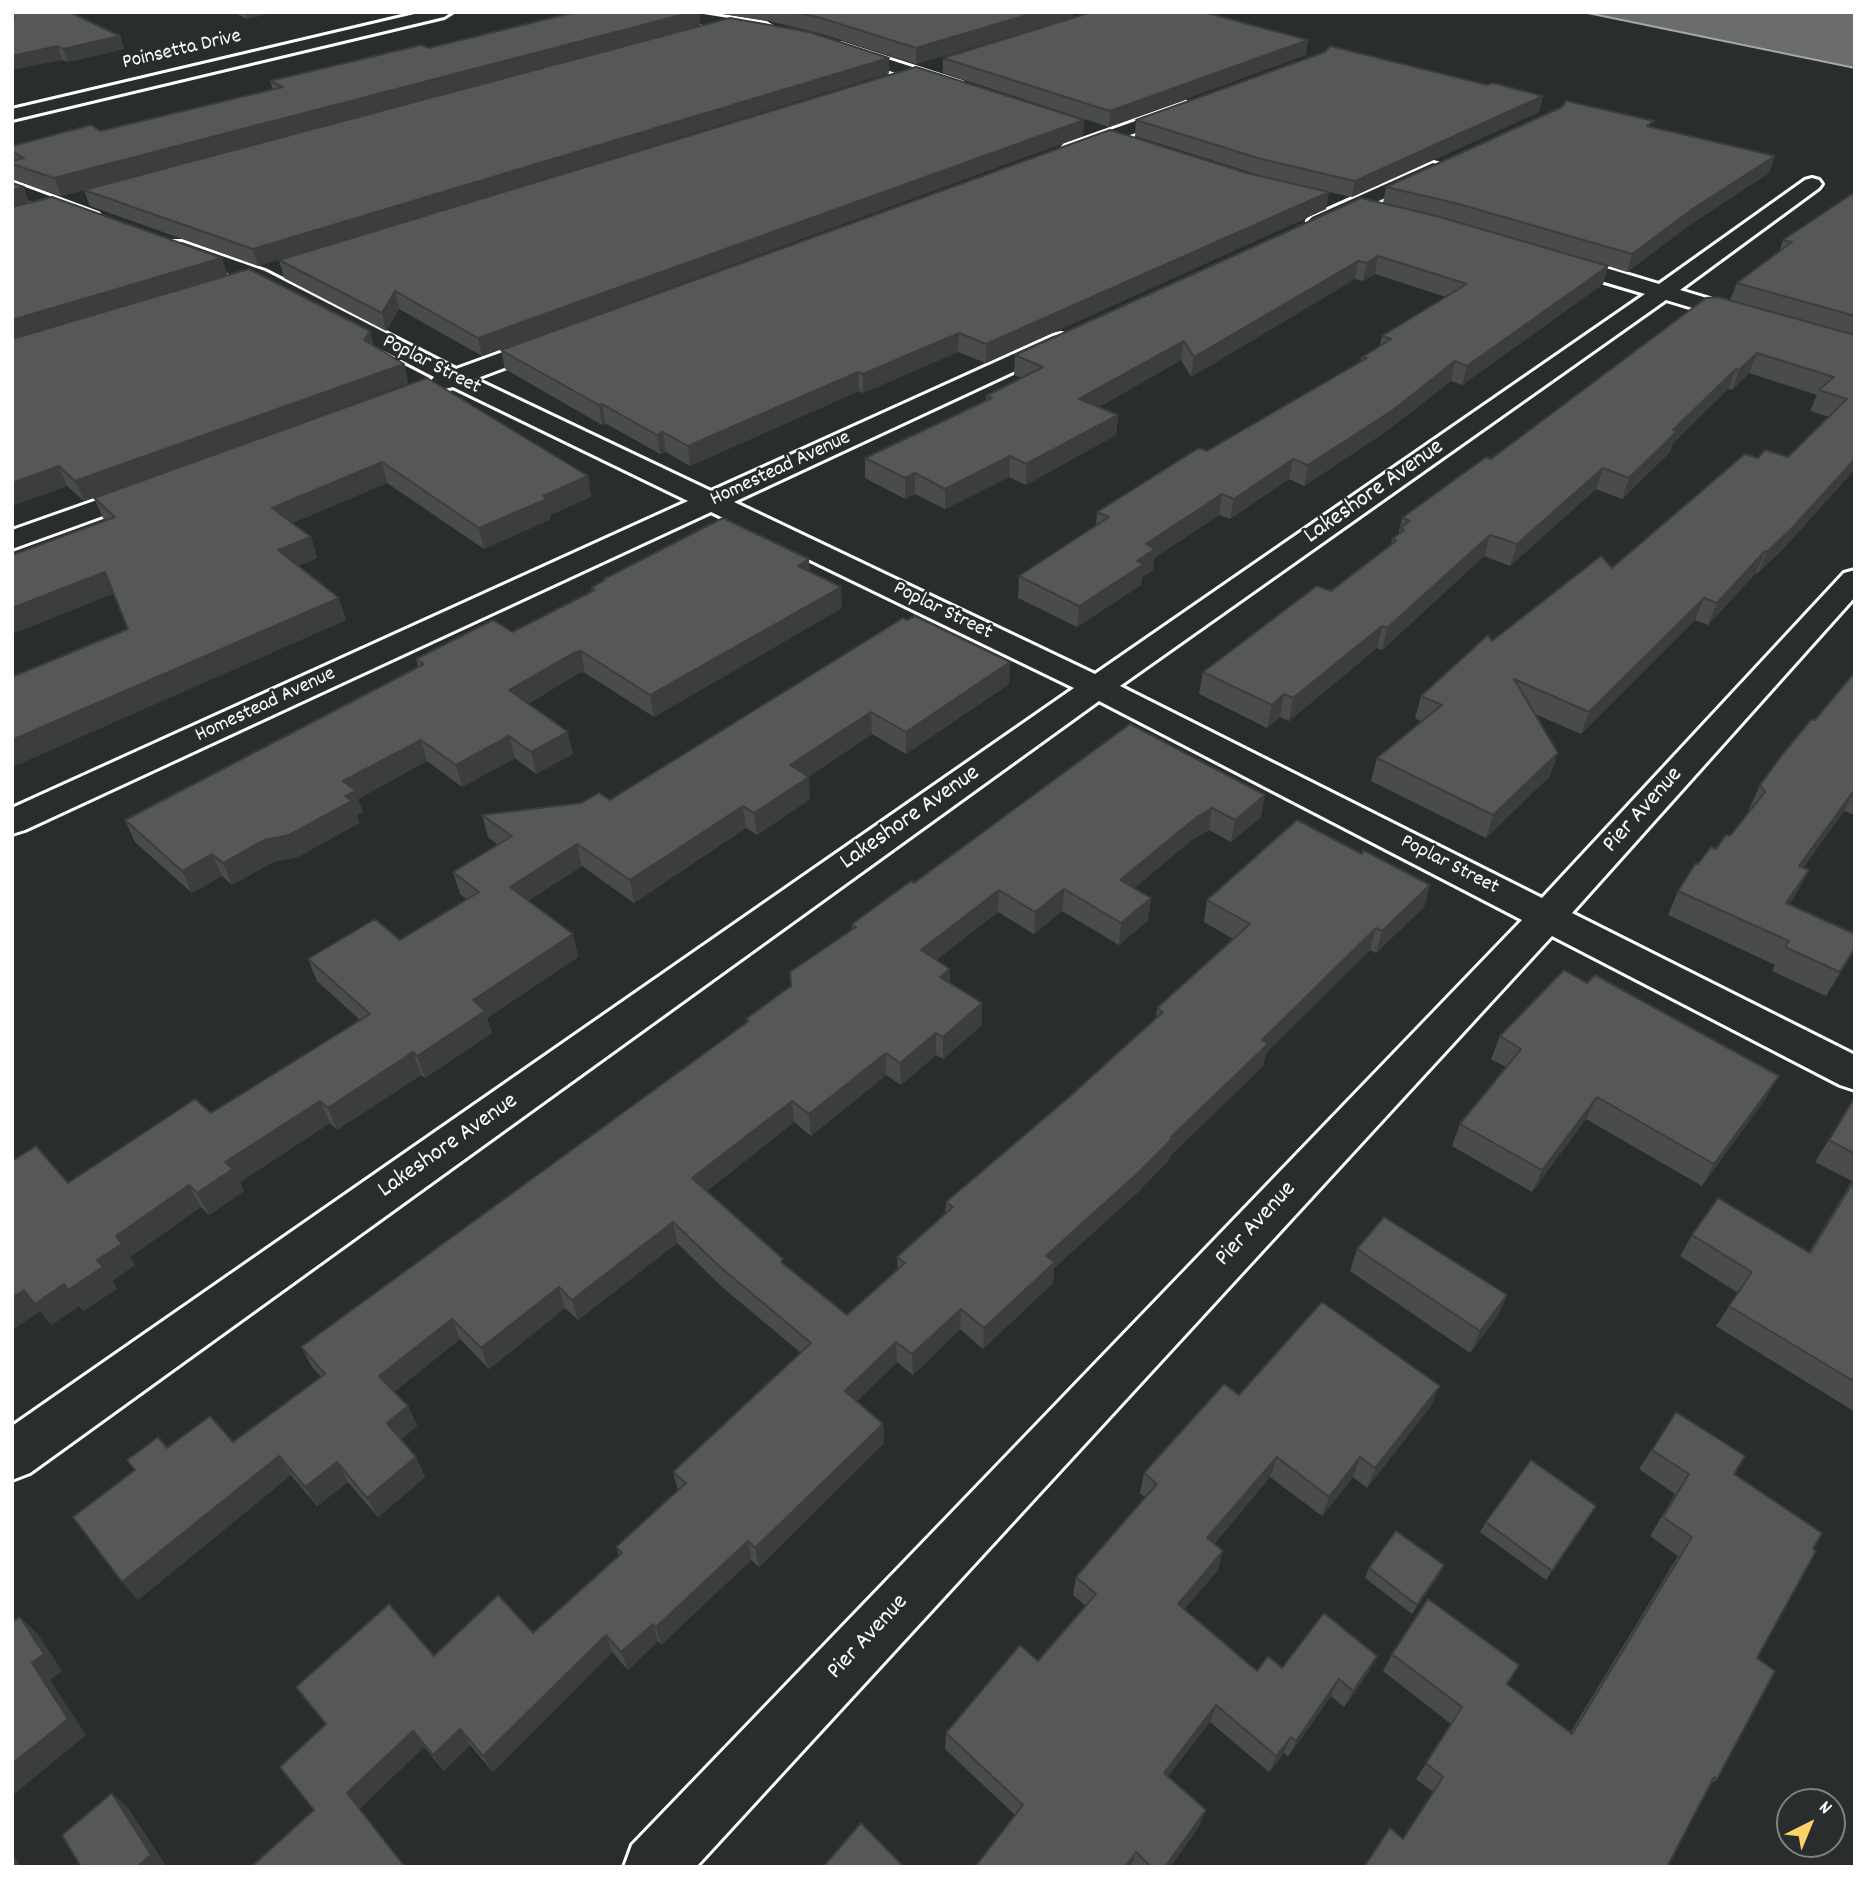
<!DOCTYPE html>
<style>
body{margin:0}
#map{position:relative;width:1867px;height:1879px;overflow:hidden;background:#2a2d2e;font-family:Dekko,sans-serif}
canvas{display:block}
.frame{position:absolute;inset:0;border:14px solid #fff;pointer-events:none}
.north{position:absolute;left:1776px;top:1788px;width:70px;height:70px;box-sizing:border-box;background:#2a2d2e;border:2px solid #7f8182;border-radius:50%;rotate:43deg;font-size:19px;font-weight:700;line-height:28px;text-align:center;color:#fff}
.north::after{content:'';display:block;margin:auto;width:24px;height:32px;background:#ffd166;clip-path:polygon(50% 0,100% 100%,50% 72%,0 100%)}
</style>
<div id="map">
<canvas width="1867" height="1879"></canvas>
<div class="frame"></div>
<div class="north">N</div>
</div>
<script>
const context = document.querySelector('canvas').getContext('2d');
context.lineJoin = 'round';
function fillPath(path, color) {
  context.fillStyle = color;
  context.fill(path, 'evenodd');
}
function shape(rows) {
  const path = new Path2D();
  for (const r of rows) {
    path.moveTo(r[0], r[1]);
    for (let i = 2; i < r.length; i += 2) path.lineTo(r[i], r[i + 1]);
  }
  return path;
}
function strokePath(path, color, width, dash) {
  context.strokeStyle = color;
  context.lineWidth = width;
  context.lineCap = dash ? 'butt' : 'round';
  context.setLineDash(dash || []);
  context.stroke(path);
}
function write(font, color, halo, rows, align = 'center') {
  context.font = font + ' Dekko,sans-serif';
  context.lineWidth = 5;
  context.setLineDash([]);
  context.textBaseline = 'middle';
  context.strokeStyle = halo;
  context.fillStyle = color;
  for (const [text, x, y, turn = 0] of rows) {
    context.save();
    context.translate(x, y);
    context.rotate((+turn || 0) * Math.PI / 180);
    context.textAlign = isNaN(turn) ? turn : align;
    if (halo) context.strokeText(text, 0, 0);
    context.fillText(text, 0, 0);
    context.restore();
  }
}
const water = shape([
 [1583,12,1855,12,1855,68,1583,12]
]);
fillPath(water, '#6a6c6d');
strokePath(water, '#a6a7a7', 2);
const minor = shape([
 [423,12,452,12,444,17,12,120,12,109,423,12],
 [663,12,691,12,766,24,774,29,766,34,706,26,665,15,663,12],
 [841,44,962,83,965,87,956,92,950,91,835,53,833,49,835,45,841,44],
 [1186,103,1195,108,1192,112,1079,154,1065,154,1062,150,1065,146,1186,103],
 [1433,163,1440,165,1443,169,1440,173,1326,225,1312,225,1308,221,1312,217,1433,163],
 [1812,178,1819,180,1822,184,1819,188,1680,290,1757,313,1761,318,1757,323,1749,325,1666,300,1120,686,1542,898,1844,573,1855,570,1855,597,1572,913,1855,1055,1855,1090,1840,1085,1552,936,696,1867,624,1867,632,1845,1522,920,1099,701,30,1473,12,1480,12,1426,1074,688,711,512,25,830,12,834,12,808,688,501,453,387,441,390,432,388,429,383,434,377,249,281,166,252,163,247,166,242,182,242,265,271,456,369,544,337,552,335,560,337,564,342,560,347,475,379,711,491,1053,336,1061,334,1069,336,1073,341,1069,346,734,502,1095,674,1645,294,1547,265,1544,260,1547,255,1563,255,1659,284,1805,180,1812,178],
 [12,182,98,214,101,218,98,222,91,224,84,222,12,195,12,182],
 [148,482,158,484,162,490,158,496,12,549,12,530,148,482]
]);
strokePath(minor, '#fff', 6);
fillPath(minor, '#2a2d2e');
fillPath(shape([
 [233,12,275,12,247,19],
 [576,12,699,12,700,26,889,73,258,266,90,206,84,190,61,196,14,180,12,175,12,146,100,131,273,90,270,81,429,48],
 [710,12,1073,12,1073,17,916,64,822,34,769,21],
 [12,19,120,36,124,49,68,62,62,60],
 [1306,55,1109,127,943,73,943,58],
 [1487,85,1543,96,1539,112,1352,197,1329,192,1326,209,986,363,958,352,863,393,859,391,690,466,666,452,660,454,605,423,602,425,505,369,501,350,1247,173,1259,175,1135,136,1136,120],
 [1652,127,1775,156,1769,173,1688,226,1627,272,1608,266,1603,284,1462,385,1451,381,1388,430,1304,486,1289,479,1230,519,1219,515,1154,558,1153,570,1142,577,1141,585,1077,627,1018,598,1019,576,1096,525,1097,512,1207,451,1361,362,1361,358,1380,346,1382,336,1446,297,1375,274,1363,281,1355,279,1191,377,1181,360,1099,407,1118,415,1116,435,1026,485,1009,477,945,509,915,494,905,499,865,478,865,458,986,400,986,396,1022,378,1014,375,1015,355,1383,203,1386,187],
 [1083,136,482,356,399,309,386,331,284,278,279,260],
 [1855,192,1855,469,1783,549,1758,573,1756,573,1708,625,1695,620,1581,734,1535,714,1550,776,1486,838,1371,781,1377,758,1421,722,1415,718,1421,696,1492,641,1612,568,1758,458,1788,457,1829,417,1810,411,1817,395,1749,373,1732,390,1728,389,1673,443,1670,452,1622,499,1596,489,1510,566,1484,556,1382,650,1377,648,1289,721,1280,717,1267,728,1199,694,1203,672,1331,591,1391,545,1392,539,1398,535,1402,518,1730,300,1737,283,1779,252,1783,240],
 [29,203,222,258,227,275,370,331,374,346,404,364,408,383,84,501,67,486,12,506],
 [427,378,588,476,591,497,550,515,551,519,484,549,387,483,292,523,311,537,317,558,298,566,346,620,12,767,12,677,128,629,114,593,12,634,12,555,105,520,103,518,94,498],
 [810,572,842,608,654,717,585,673,579,673,528,704,573,754,536,774,515,758,462,787,427,761,358,799,363,812,357,815,359,823,298,857,273,862,232,885,222,876,192,893,135,842,125,820,418,667,416,659,512,632,592,591,591,588,604,581,604,579],
 [1010,662,1009,684,906,754,872,734,808,777,810,799,757,835,746,828,634,903,582,866,528,901,573,934,578,957,487,1018,492,1033,425,1078,421,1075,337,1130,330,1123,240,1182,244,1191,209,1215,201,1207,130,1257,135,1265,112,1281,117,1289,83,1311,79,1306,51,1325,40,1311,12,1330,12,1161,68,1183,211,1113,360,1020,317,981,308,959,400,940,466,899,460,894,453,872,498,845,488,837,482,815,610,800],
 [1855,672,1855,815,1844,811,1803,868,1809,870,1796,894,1789,905,1855,949,1826,996,1772,971,1775,965,1668,915,1678,891,1698,864,1730,836,1750,811,1749,809,1760,785],
 [1130,724,1261,817,1231,842,1209,830,1193,839,1134,888,1151,898,1148,920,1119,945,1062,911,1034,934,998,912,936,960,950,969,950,983,982,1025,943,1059,936,1055,901,1085,886,1075,811,1136,794,1122,707,1191,784,1264,847,1315,898,1270,897,1257,945,1214,946,1202,1067,1099,1156,1019,1157,1008,1233,939,1204,922,1207,900,1362,854,1430,885,1424,907,1376,953,1370,950,1266,1053,1263,1066,1170,1156,1169,1160,1137,1193,1054,1268,1053,1283,983,1349,960,1329,913,1375,897,1362,857,1401,883,1424,884,1443,759,1567,751,1560,661,1645,658,1641,628,1670,612,1652,493,1772,470,1745,444,1771,424,1747,360,1808,314,1810,326,1725,296,1687,533,1633,619,1556,616,1547,678,1491,673,1472,801,1353,722,1287,677,1243,578,1320,565,1308,489,1369,460,1339,394,1392,408,1406,417,1426,401,1439,416,1457,425,1477,378,1517,348,1482,317,1506,291,1475,138,1600,122,1582,167,1448,233,1442,321,1377,312,1367,301,1347,747,1022,746,1019,791,986,852,930,852,924,914,883],
 [1500,1036,1766,1098,1702,1186,1586,1119,1532,1192,1452,1146,1460,1124,1506,1067,1491,1059],
 [1855,1097,1855,1412,1716,1326,1738,1293,1680,1256,1692,1235,1809,1252,1852,1181,1815,1162],
 [1357,1249,1507,1295,1497,1317,1470,1353,1350,1271],
 [1239,1395,1431,1406,1367,1488,1353,1477,1322,1516,1270,1477,1214,1544,1218,1570,1184,1609,1257,1671,1377,1656,1368,1673,1344,1707,1331,1696,1288,1757,1284,1753,1269,1772,1210,1722,1168,1776,1200,1825,1170,1867,975,1867,1015,1815,945,1749,946,1733,1038,1661,1086,1606,1073,1595,1076,1577,1145,1497,1140,1493,1144,1473],
 [1676,1412,1734,1474,1757,1658,1717,1779,1710,1785,1402,1839,1433,1792,1416,1779,1451,1724,1383,1671,1392,1654,1507,1684,1570,1733,1678,1556,1650,1536,1675,1494,1639,1469],
 [1596,1506,1546,1580,1480,1532,1486,1522],
 [1369,1568,1439,1575,1412,1614,1365,1578]
]), '#494b4c');
fillPath(shape([
 [245,12,275,12,247,19],
 [693,12,699,12,700,26,61,196,54,178],
 [1037,12,1073,12,1073,17,916,64,916,48],
 [120,36,124,49,68,62,63,49],
 [1308,40,1306,55,1109,127,1110,111],
 [58,46,62,60,12,70,12,56],
 [889,58,889,73,258,266,253,249],
 [1543,96,1539,112,1352,197,1355,181],
 [1084,120,1083,136,482,356,478,338],
 [1775,156,1769,173,1688,226,1627,272,1632,254,1694,208],
 [24,187,30,205,12,210,12,190],
 [1329,192,1326,209,986,363,986,344],
 [1378,256,1375,274,1363,281,1367,263],
 [222,258,228,276,12,341,12,320],
 [1358,261,1355,279,1191,377,1194,357],
 [1608,266,1603,284,1462,385,1467,366],
 [395,291,399,309,386,331,382,313],
 [370,331,375,350,364,340],
 [959,333,958,352,863,393,863,374],
 [1184,341,1181,360,1078,419,1079,399],
 [1757,353,1749,373,1732,390,1739,370],
 [1455,361,1451,381,1388,430,1304,486,1308,465],
 [404,364,408,383,84,501,75,481],
 [1736,369,1728,389,1673,443,1670,452,1622,499,1629,478,1673,430],
 [858,372,859,391,690,466,688,446],
 [602,404,605,423,602,425,599,405],
 [1118,415,1116,435,1026,485,1026,464],
 [663,432,666,452,660,454,657,435],
 [1010,456,1009,477,945,509,945,489],
 [1293,459,1289,479,1230,519,1234,499],
 [1855,459,1855,469,1783,549,1758,573,1767,552],
 [382,462,387,483,279,528,272,508],
 [59,466,67,486,12,506,12,483],
 [1603,468,1596,489,1510,566,1517,544],
 [915,473,915,494,905,499,905,478],
 [588,476,591,497,550,515,551,519,484,549,479,528,543,496],
 [1222,494,1219,515,1154,558,1153,570,1142,577,1141,585,1077,627,1079,606,1137,561,1146,544],
 [1490,535,1484,556,1382,650,1387,628],
 [311,537,317,558,285,571,278,550],
 [1765,551,1756,573,1708,625,1717,603],
 [809,559,810,580,798,566],
 [105,572,114,593,12,634,12,608],
 [841,587,842,608,654,717,650,695],
 [339,598,346,620,12,767,12,740],
 [1704,598,1695,620,1581,734,1589,712],
 [1382,626,1377,648,1289,721,1293,698],
 [581,651,585,673,579,673,514,712,509,690,575,652],
 [1010,662,1009,684,906,754,906,732],
 [1284,694,1280,717,1267,728,1272,705],
 [871,712,872,734,792,788,790,765],
 [568,732,573,754,536,774,531,752],
 [509,736,515,758,462,787,456,765],
 [421,740,427,761,358,799,363,812,357,815,359,823,298,857,273,862,232,885,223,863,345,796,343,781],
 [1558,753,1550,776,1486,838,1493,815],
 [809,777,810,799,757,835,754,813],
 [1855,790,1844,811,1787,890,1799,866],
 [1265,795,1261,817,1231,842,1235,820],
 [743,806,746,828,634,903,630,880],
 [1212,808,1209,830,1193,839,1118,902,1120,880,1197,817],
 [577,844,582,866,515,909,510,887],
 [212,854,222,876,192,893,182,871],
 [1809,870,1796,894,1774,927,1786,903],
 [1430,885,1424,907,1376,953,1382,931],
 [1064,889,1062,911,1034,934,1035,912],
 [999,890,998,912,921,972,921,950],
 [1151,898,1148,920,1119,945,1121,923],
 [1376,928,1370,950,1266,1053,1263,1066,1170,1156,1169,1160,1137,1193,1054,1268,1053,1283,983,1349,984,1328,1046,1256,1171,1137,1262,1040],
 [573,934,578,957,487,1018,492,1033,425,1078,417,1056,473,1000],
 [1855,949,1848,961,1826,996,1840,972],
 [950,969,950,991,940,977],
 [982,1003,982,1025,943,1059,943,1037],
 [936,1033,936,1055,901,1085,900,1063],
 [413,1052,421,1075,337,1130,328,1108],
 [886,1053,886,1075,811,1136,809,1114],
 [1779,1076,1766,1098,1702,1186,1714,1164],
 [1597,1097,1586,1119,1532,1192,1542,1170],
 [320,1101,330,1123,240,1182,244,1191,209,1215,197,1193,225,1162],
 [792,1101,794,1122,696,1200,692,1178],
 [189,1185,201,1207,130,1257,135,1265,112,1281,117,1289,83,1311,68,1290,97,1260,116,1236],
 [673,1222,677,1243,578,1320,572,1300],
 [64,1284,79,1306,51,1325,35,1304],
 [559,1287,565,1308,489,1369,481,1348],
 [24,1290,40,1311,12,1330,12,1298],
 [1507,1295,1497,1317,1470,1353,1480,1331],
 [961,1309,960,1329,913,1375,912,1354],
 [452,1319,460,1339,389,1396,379,1376],
 [896,1342,897,1362,847,1411,845,1391],
 [1440,1386,1431,1406,1367,1488,1375,1468],
 [408,1406,417,1426,397,1443,387,1423],
 [883,1424,884,1443,759,1567,755,1548],
 [279,1456,291,1475,138,1600,122,1582],
 [416,1457,425,1477,378,1517,367,1498],
 [1277,1457,1270,1477,1202,1557,1207,1538],
 [1360,1457,1353,1477,1322,1516,1329,1497],
 [337,1462,348,1482,317,1506,305,1487],
 [748,1541,751,1560,661,1645,656,1627],
 [1223,1551,1218,1570,1173,1622,1178,1604],
 [1444,1565,1439,1575,1412,1614,1417,1605],
 [20,1617,38,1634,62,1671,50,1680,86,1735,12,1796,12,1764,32,1663],
 [653,1624,658,1641,628,1670,621,1652],
 [606,1635,612,1652,493,1772,483,1756],
 [1377,1656,1368,1673,1344,1707,1353,1691],
 [1339,1679,1331,1696,1288,1757,1296,1741],
 [1216,1705,1210,1722,1159,1788,1164,1773],
 [460,1729,470,1745,444,1771,433,1755],
 [413,1731,424,1747,360,1808,347,1793],
 [1291,1737,1284,1753,1269,1772,1276,1756],
 [112,1793,129,1809,167,1867,140,1867],
 [1206,1810,1200,1825,1170,1867,1165,1867],
 [1136,1852,1131,1867,1125,1867],
 [12,1853,21,1867,12,1867]
]), '#3c3d3e');
const building = shape([
 [15,12,69,12,120,36,63,49,58,46,12,56,12,19,14,18,13,13,15,12],
 [576,12,693,12,54,178,12,164,12,161,24,158,12,152,12,146,91,125,100,131,283,87,270,81,421,45,429,48,576,12],
 [795,12,1037,12,916,48,821,18,795,12],
 [1092,12,1203,12,1308,40,1110,111,943,58,1092,12],
 [730,18,809,32,889,58,253,249,84,190,730,18],
 [1330,46,1487,85,1493,83,1543,96,1355,181,1261,159,1136,120,1325,52,1330,46],
 [916,67,1084,120,478,338,395,291,382,313,279,260,916,67],
 [1566,101,1654,121,1647,126,1775,156,1694,208,1632,254,1455,203,1386,187,1562,107,1566,101],
 [1110,130,1247,173,1329,192,986,344,959,333,863,374,858,372,688,446,663,432,657,435,602,404,599,405,501,350,1110,130],
 [12,183,24,187,12,190,12,183],
 [1855,192,1855,316,1737,283,1792,242,1783,240,1855,192],
 [52,197,222,258,12,320,12,207,52,197],
 [1361,198,1440,217,1608,266,1467,366,1455,361,1393,410,1308,465,1293,459,1234,499,1222,494,1146,544,1155,549,1137,561,1144,564,1079,606,1019,576,1109,517,1097,512,1199,448,1207,451,1367,358,1361,358,1391,339,1382,336,1467,284,1378,256,1367,263,1358,261,1194,357,1184,341,1079,399,1118,415,1026,464,1010,456,945,489,915,473,905,478,865,458,992,398,986,396,1043,367,1015,355,1361,198],
 [249,269,370,331,364,340,404,364,75,481,59,466,12,483,12,339,249,269],
 [1718,297,1855,335,1855,459,1792,528,1767,552,1765,551,1717,603,1704,598,1589,712,1514,679,1558,753,1493,815,1377,758,1442,705,1421,696,1488,635,1492,641,1601,556,1612,568,1745,454,1758,458,1765,450,1788,457,1847,399,1819,390,1834,377,1757,353,1739,370,1736,369,1673,430,1677,431,1629,478,1603,468,1517,544,1490,535,1387,628,1382,626,1293,698,1284,694,1272,705,1203,672,1317,586,1331,591,1396,541,1392,539,1404,530,1400,528,1410,521,1402,518,1486,457,1491,459,1706,298,1718,297],
 [427,378,588,476,543,496,547,499,479,528,382,462,272,508,311,537,278,550,339,598,12,740,12,677,128,629,105,572,12,608,12,555,115,517,94,498,427,378],
 [723,518,809,559,798,566,841,587,650,695,581,651,575,652,509,690,568,732,531,752,509,736,456,765,421,740,343,781,356,791,345,796,352,801,289,835,264,840,223,863,212,854,182,871,125,820,424,664,416,659,493,620,512,632,595,590,591,588,605,580,604,579,723,518],
 [915,616,1010,662,906,732,871,712,790,765,809,777,754,813,743,806,630,880,577,844,510,887,573,934,473,1000,485,1011,417,1056,413,1052,328,1108,320,1101,225,1162,233,1169,197,1193,189,1185,116,1236,122,1244,97,1260,103,1267,68,1290,64,1284,35,1304,24,1290,12,1298,12,1161,36,1146,68,1183,195,1099,211,1113,370,1014,308,959,375,919,400,940,479,892,453,872,512,836,482,815,581,803,599,793,610,800,903,618,907,620,915,616],
 [1855,672,1855,789,1799,866,1809,870,1786,903,1855,934,1855,948,1840,972,1785,947,1789,941,1678,891,1696,863,1698,864,1711,847,1716,849,1726,835,1730,836,1765,792,1760,785,1782,755,1812,719,1815,720,1855,672],
 [1130,724,1265,795,1235,820,1212,808,1197,817,1120,880,1151,898,1121,923,1064,889,1035,912,999,890,921,950,950,969,940,977,982,1003,943,1037,936,1033,900,1063,886,1053,809,1114,792,1101,692,1178,783,1259,781,1262,847,1315,905,1263,897,1257,953,1207,946,1202,1067,1099,1163,1012,1157,1008,1250,924,1207,900,1297,820,1362,854,1363,850,1430,885,1382,931,1376,928,1262,1040,1268,1044,1171,1137,1173,1138,1140,1171,1046,1256,1055,1262,984,1328,961,1309,912,1354,896,1342,845,1391,883,1424,755,1548,748,1541,656,1627,653,1624,621,1652,606,1635,483,1756,460,1729,433,1755,413,1731,347,1793,405,1867,251,1867,314,1810,280,1767,326,1724,296,1687,389,1604,434,1656,498,1595,533,1633,622,1553,616,1547,686,1483,673,1472,811,1343,719,1266,673,1222,572,1300,559,1287,481,1348,452,1319,379,1376,408,1406,387,1423,416,1457,367,1498,337,1462,305,1487,279,1456,122,1582,73,1517,135,1470,127,1460,158,1437,167,1448,210,1416,233,1442,325,1374,301,1347,749,1021,746,1019,791,986,790,972,856,927,852,924,911,881,914,883,1130,724],
 [1564,970,1587,983,1595,975,1779,1076,1714,1164,1597,1097,1542,1170,1460,1124,1521,1049,1500,1036,1564,970],
 [1855,1097,1855,1154,1829,1140,1855,1097],
 [1855,1179,1855,1382,1729,1306,1752,1272,1692,1235,1718,1198,1810,1253,1855,1179],
 [1384,1217,1507,1295,1480,1331,1357,1249,1384,1217],
 [1322,1302,1440,1386,1375,1468,1360,1457,1329,1497,1277,1457,1207,1538,1223,1551,1178,1604,1257,1671,1268,1656,1282,1668,1324,1613,1377,1656,1353,1691,1339,1679,1296,1741,1291,1737,1276,1756,1216,1705,1164,1773,1206,1810,1165,1867,1151,1867,1136,1852,1125,1867,975,1867,1023,1805,946,1733,1020,1645,1038,1661,1096,1594,1076,1577,1157,1484,1144,1473,1224,1384,1239,1395,1322,1302],
 [1676,1412,1745,1456,1734,1474,1822,1533,1813,1549,1816,1551,1757,1658,1775,1671,1717,1779,1714,1777,1667,1867,1364,1867,1390,1828,1403,1839,1443,1777,1426,1763,1462,1707,1392,1654,1428,1599,1519,1665,1507,1684,1572,1734,1692,1537,1663,1517,1689,1474,1652,1450,1676,1412],
 [1531,1460,1596,1506,1552,1571,1486,1522,1531,1460],
 [1396,1531,1444,1565,1417,1605,1369,1568,1396,1531],
 [20,1617,44,1654,32,1663,68,1719,12,1764,12,1622,20,1617],
 [112,1793,151,1855,139,1865,140,1867,81,1867,62,1835,112,1793],
 [861,1823,904,1867,823,1867,861,1823]
]);
fillPath(building, '#555758');
strokePath(building, '#3c3d3e', 2);
write('21px', '#fff', '#2a2d2e', [
 ["Poinsetta Drive",182,51,-13],
 ["Poplar Street",431,366,27],
 ["Homestead Avenue",781,470,-25],
 ["Poplar Street",942,612,26],
 ["Homestead Avenue",266,706,-25],
 ["Poplar Street",1449,866,27]
]);
write('24px', '#fff', '#2a2d2e', [
 ["Lakeshore Avenue",1375,493,-35],
 ["Pier Avenue",1644,811,-48],
 ["Lakeshore Avenue",911,819,-35],
 ["Lakeshore Avenue",449,1147,-35],
 ["Pier Avenue",1257,1225,-47],
 ["Pier Avenue",869,1638,-47]
]);
</script>
